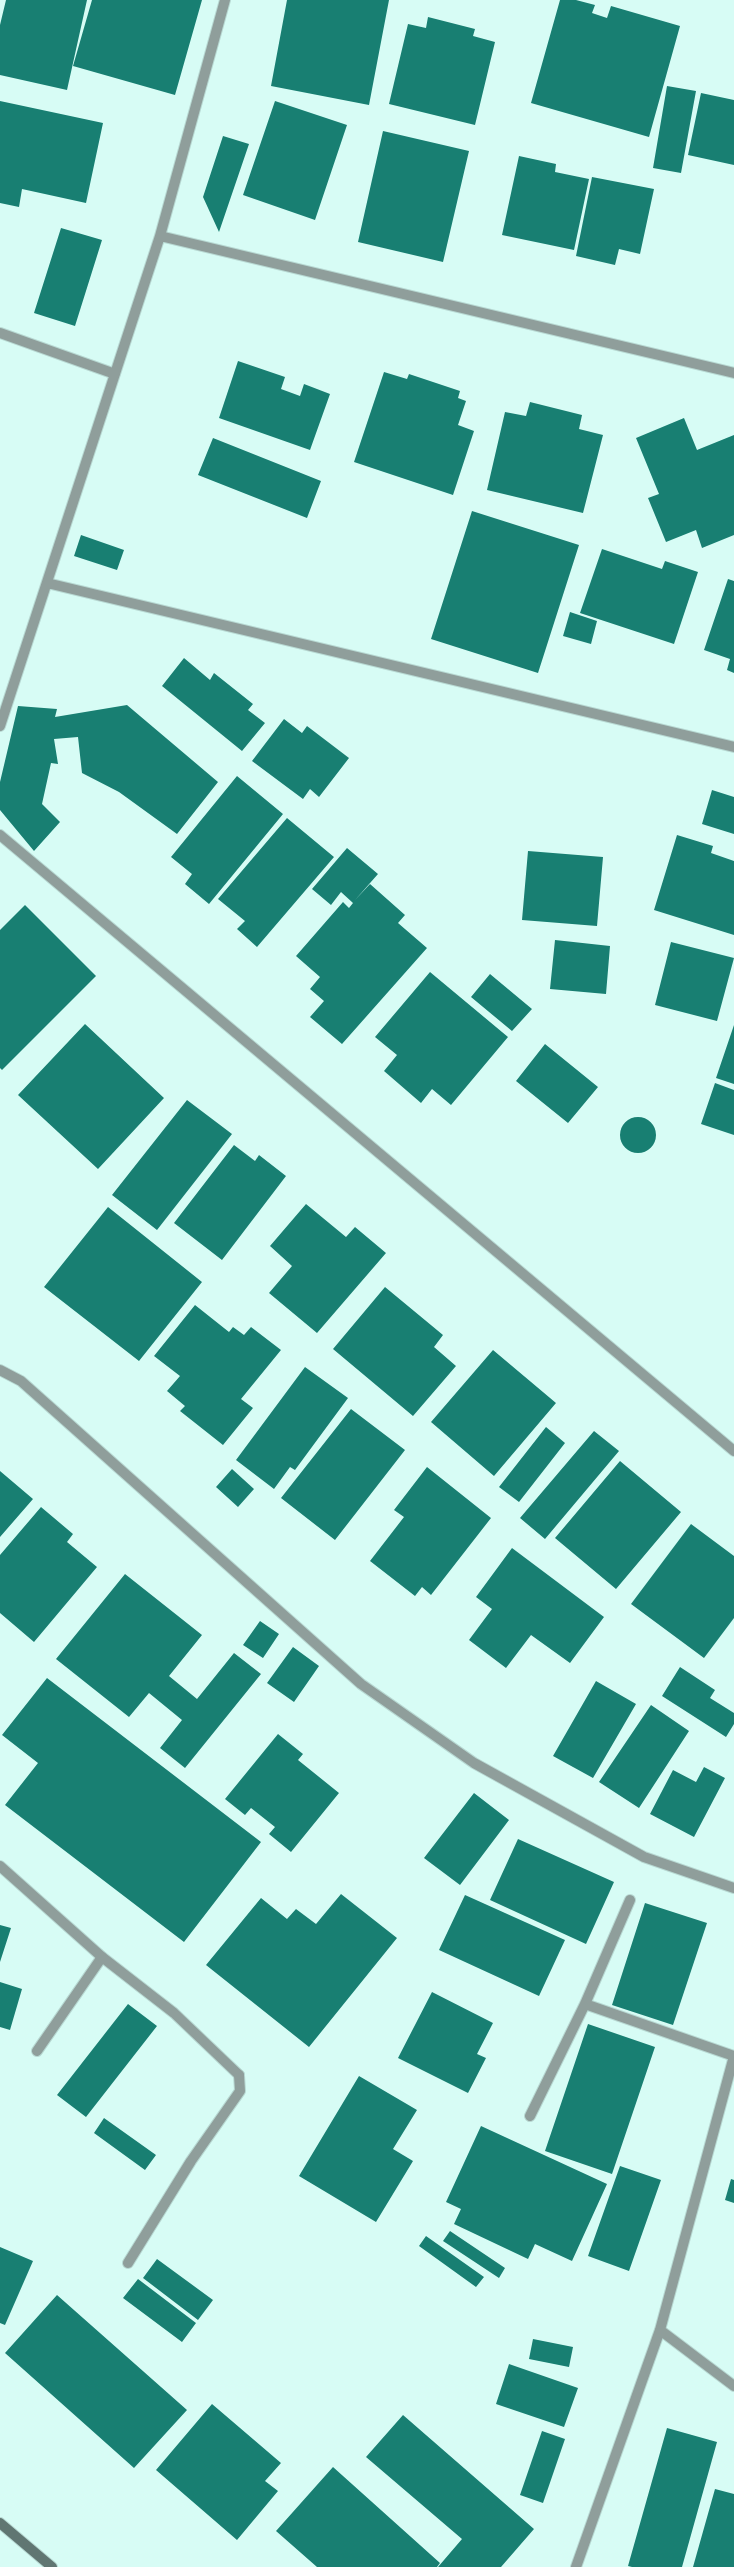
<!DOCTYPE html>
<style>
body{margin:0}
canvas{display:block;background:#d7fcf5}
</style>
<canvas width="734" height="2567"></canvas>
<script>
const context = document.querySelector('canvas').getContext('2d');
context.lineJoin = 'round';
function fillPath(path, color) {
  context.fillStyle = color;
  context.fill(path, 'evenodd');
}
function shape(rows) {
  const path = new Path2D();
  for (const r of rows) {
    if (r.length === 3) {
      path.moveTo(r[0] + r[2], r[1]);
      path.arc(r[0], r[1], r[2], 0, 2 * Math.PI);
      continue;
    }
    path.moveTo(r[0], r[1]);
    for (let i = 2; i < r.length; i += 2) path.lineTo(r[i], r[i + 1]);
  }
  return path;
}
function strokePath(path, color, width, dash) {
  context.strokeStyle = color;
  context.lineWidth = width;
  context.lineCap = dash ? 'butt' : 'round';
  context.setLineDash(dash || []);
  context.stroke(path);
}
fillPath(shape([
 [6,0,87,0,67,90,0,75,0,25],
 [92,0,202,0,175,95,73,66],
 [287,0,389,0,369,105,271,86],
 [560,0,576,0,595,5,592,13,607,18,611,6,680,26,649,137,531,103],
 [428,17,475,29,473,36,495,42,475,125,389,104,408,24,426,28],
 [667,86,696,91,681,173,653,168],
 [701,93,734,100,734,165,688,155],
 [0,101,103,123,86,203,22,189,19,207,0,203],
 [275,101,347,125,315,220,243,195],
 [383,131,469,151,443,262,358,242],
 [223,136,249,144,219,232,203,197],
 [519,156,556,164,555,172,589,179,574,250,502,235],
 [592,177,654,189,640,254,619,249,615,265,576,256],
 [61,228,102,240,75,326,34,313],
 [238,361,285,377,281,389,300,396,304,384,330,394,310,450,219,418],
 [384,372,407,379,409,374,460,391,458,398,466,401,458,425,474,431,453,495,354,462],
 [530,402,582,415,579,429,603,435,583,513,487,490,505,412,526,416],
 [684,418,697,450,734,435,734,535,702,548,696,530,666,542,648,498,659,494,636,438],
 [213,438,321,481,307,518,198,475],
 [472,511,579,545,538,673,431,639],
 [81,535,124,550,117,570,74,556],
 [602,549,662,569,665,561,698,572,674,644,580,613],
 [728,579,734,581,734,673,727,670,730,659,704,650],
 [570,612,597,621,591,644,563,636],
 [184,658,210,680,214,673,253,704,248,710,265,723,242,751,162,686],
 [127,705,218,782,177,834,119,792,82,773,78,737,54,739,58,764,51,763,42,804,60,822,34,851,0,810,0,782,18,706,57,709,55,717],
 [284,719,302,733,307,726,349,758,319,797,310,789,303,799,252,761],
 [237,776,283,814,209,904,185,884,192,874,171,857],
 [712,790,734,797,734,834,702,824],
 [287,818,334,857,257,947,237,929,245,921,218,899],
 [677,835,713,846,711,853,734,861,734,935,654,910],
 [347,848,378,874,355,900,370,884,405,915,398,923,427,948,342,1044,310,1017,324,1001,310,989,320,977,296,956,343,902,349,908,353,903,341,892,331,905,312,889],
 [528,851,603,857,597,926,522,920],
 [25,905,96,976,2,1070,0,1068,0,930],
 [555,940,610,946,606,994,550,989],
 [671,942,734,958,717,1021,655,1005],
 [430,972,508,1037,451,1105,432,1089,421,1103,384,1071,397,1055,375,1037],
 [490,974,532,1009,512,1031,471,997],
 [85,1024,164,1098,98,1169,18,1095],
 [734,1025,734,1084,716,1078],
 [545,1044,598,1087,568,1123,516,1081],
 [715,1083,734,1090,734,1135,701,1124],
 [187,1100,232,1134,157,1230,112,1195],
 [638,1135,18],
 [234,1145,255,1161,259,1155,286,1176,222,1260,174,1223],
 [306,1204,346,1237,355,1227,386,1253,317,1333,269,1293,292,1266,270,1246],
 [108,1207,202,1282,139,1361,44,1287],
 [385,1287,443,1335,434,1347,456,1366,413,1416,333,1349],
 [195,1305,229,1332,233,1327,244,1335,251,1327,281,1350,241,1399,253,1408,223,1445,180,1411,185,1406,167,1391,180,1376,154,1356],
 [493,1350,556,1403,494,1476,431,1422],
 [305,1367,348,1398,295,1470,290,1467,274,1489,236,1460],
 [351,1409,405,1450,335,1540,281,1498],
 [546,1427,565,1443,519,1502,499,1487],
 [594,1431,619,1451,545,1539,520,1518],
 [620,1461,681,1512,616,1589,555,1538],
 [427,1467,491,1518,431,1595,422,1587,415,1596,370,1561,404,1517,394,1510],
 [232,1469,254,1489,238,1507,216,1487],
 [0,1471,33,1499,0,1537],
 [41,1507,73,1534,67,1542,97,1567,34,1642,0,1613,0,1555],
 [691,1524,734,1556,734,1618,704,1658,631,1604],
 [512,1548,604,1617,570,1663,531,1635,506,1668,469,1640,492,1609,476,1597],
 [125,1574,202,1635,169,1676,197,1699,234,1653,261,1674,185,1768,160,1748,182,1720,149,1693,129,1717,56,1659],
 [260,1621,279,1634,263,1658,243,1645],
 [293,1647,319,1666,294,1702,267,1683],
 [680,1667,715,1690,710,1698,734,1713,734,1724,726,1737,662,1696],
 [47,1678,261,1842,184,1942,5,1805,38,1763,2,1735],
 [596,1681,636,1704,593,1778,553,1756],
 [651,1705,689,1731,639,1808,599,1782],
 [278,1734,303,1754,298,1760,339,1793,291,1852,269,1834,275,1827,251,1808,245,1815,225,1799],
 [704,1767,725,1778,694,1837,650,1814,673,1770,696,1782],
 [474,1793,509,1820,460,1885,424,1858],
 [518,1839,614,1882,586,1944,490,1900],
 [341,1894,397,1938,309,2047,206,1965,261,1898,287,1919,296,1909,316,1924],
 [465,1895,565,1940,539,1996,439,1950],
 [645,1903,707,1923,673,2025,612,2005],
 [0,1925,11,1928,0,1962],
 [0,1982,22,1989,10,2030,0,2027],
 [432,1992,493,2023,477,2054,486,2058,468,2093,398,2058],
 [128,2004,157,2026,86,2117,57,2095],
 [588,2024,655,2047,612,2174,545,2151],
 [359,2076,417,2110,393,2149,413,2161,376,2222,299,2176],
 [104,2118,156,2155,145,2170,94,2133],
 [481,2126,607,2184,572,2261,535,2244,528,2259,454,2224,461,2209,446,2202],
 [620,2166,661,2180,629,2271,588,2256],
 [731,2179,734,2180,734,2203,725,2200],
 [450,2231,505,2268,499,2278,443,2241],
 [426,2236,484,2277,476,2287,419,2246],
 [0,2247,33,2261,5,2325,0,2323],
 [157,2259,213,2300,198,2320,143,2278],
 [138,2279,196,2323,182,2342,123,2298],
 [57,2295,187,2410,134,2468,5,2353],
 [533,2339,573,2347,569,2367,529,2359],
 [509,2364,578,2388,564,2427,496,2404],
 [212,2404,281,2463,265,2481,278,2491,237,2540,156,2470],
 [403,2415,534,2529,501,2567,438,2567,462,2539,366,2457],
 [667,2428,717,2442,682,2567,632,2567,628,2566],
 [542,2431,565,2439,543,2503,520,2495],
 [333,2467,440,2563,437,2567,317,2567,276,2531],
 [715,2489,734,2494,734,2567,693,2567]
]), '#187f72');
const service = shape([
 [585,2004,734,2056],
 [37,2051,102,1957],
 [530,2116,585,2004,630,1900],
 [128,2263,191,2161,240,2091,239,2075]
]);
const minor = shape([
 [160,236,734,373],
 [0,333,115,374],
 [47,583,734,747],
 [0,726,160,236,225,0],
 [0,835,734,1451],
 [0,1370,21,1381,361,1684,474,1763,644,1857,734,1888],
 [0,1866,102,1957,174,2013,239,2075],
 [660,2330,734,2386],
 [576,2567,660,2330,734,2056]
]);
const secondary = shape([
 [0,2523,52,2567]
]);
strokePath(service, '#b8d9d3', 12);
strokePath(minor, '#b8d9d3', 12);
strokePath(secondary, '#b8d9d3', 12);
strokePath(service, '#8f9e9b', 10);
strokePath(minor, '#8f9e9b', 10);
strokePath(secondary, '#607672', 10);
</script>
